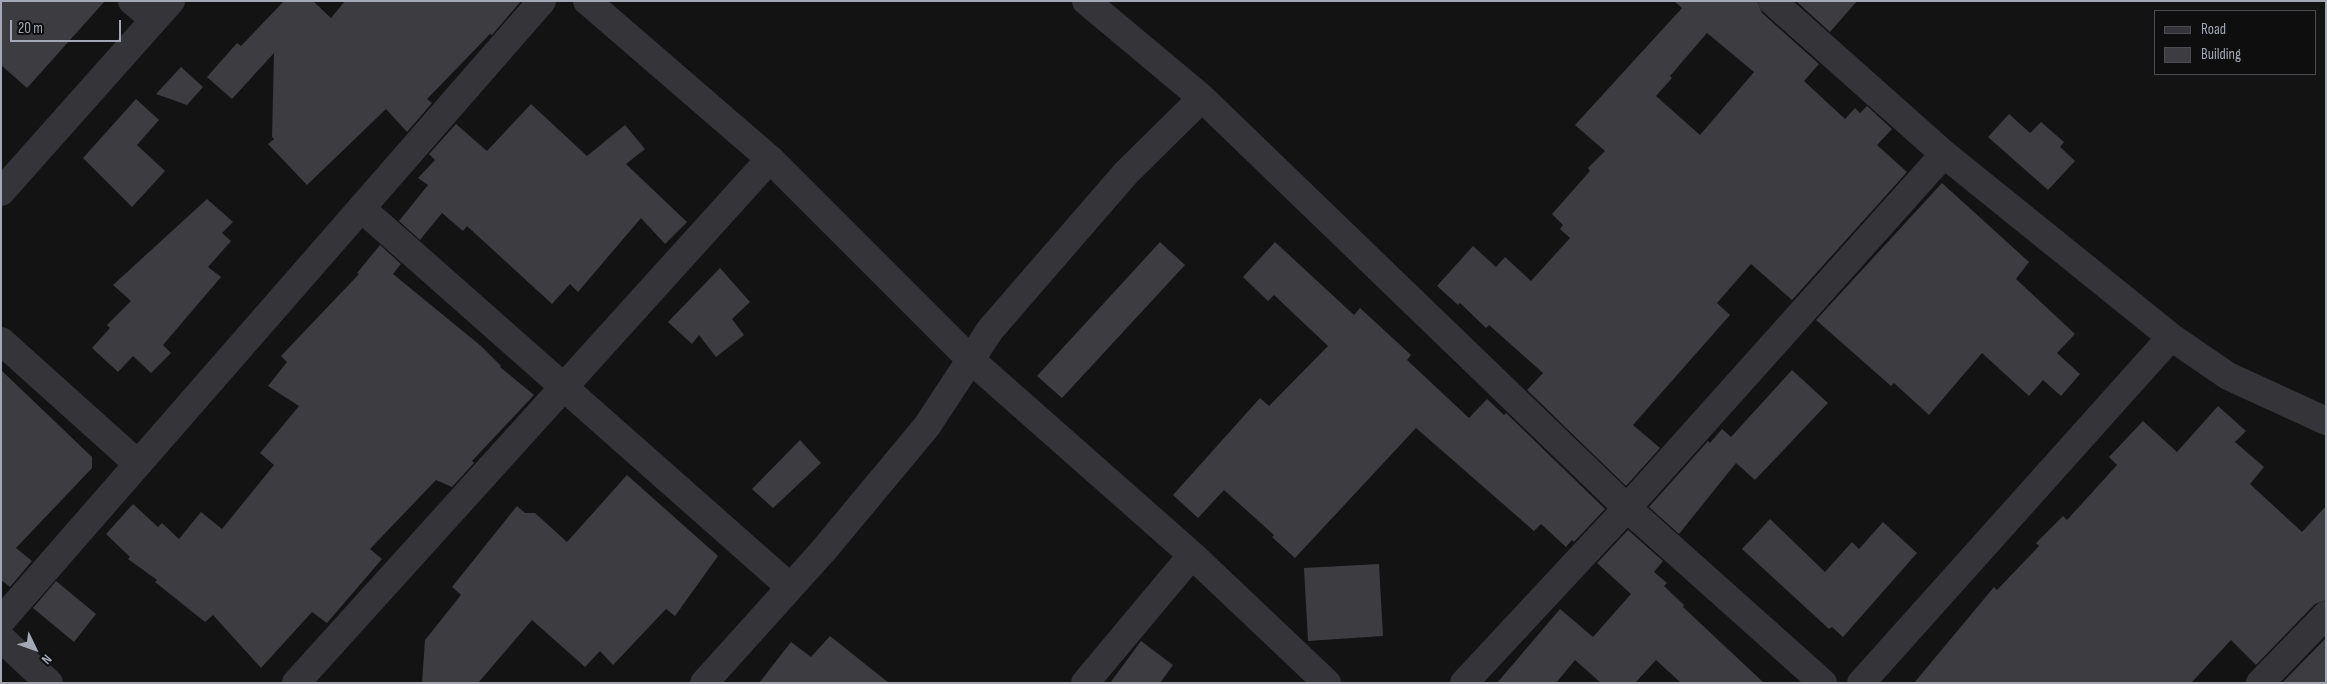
<!DOCTYPE html>
<style>
body{margin:0}
#map{position:relative;width:2327px;height:684px;overflow:hidden;background:#131314;font-family:"Sofia Sans Condensed",sans-serif}
canvas{display:block}
.frame{position:absolute;inset:0;border:2px solid #a4a8b5;pointer-events:none}
.legend{position:absolute;left:2154px;top:10px;width:162px;height:65px;box-sizing:border-box;background:#0e0e0f;border:1px solid #4a4c51;margin:0;padding:6px 9px;list-style:none;font-size:15px;color:#a4a8b5}
.legend li{display:flex;align-items:center;gap:10px;height:25px}
.legend b{width:25px;border:1px solid #4a4c51}
.north{position:absolute;left:10px;top:624px;width:50px;height:50px;-webkit-text-stroke:4px #0e0e0f;paint-order:stroke;rotate:132deg;font-size:14px;font-weight:700;line-height:20px;text-align:center;color:#a4a8b5}
.north::after{content:'';display:block;margin:auto;width:18px;height:22px;background:#a4a8b5;clip-path:polygon(50% 0,100% 100%,50% 72%,0 100%)}
.scale{position:absolute;left:10px;top:20px;width:111px;height:22px;box-sizing:border-box;border:2px solid #a4a8b5;border-top:0;padding-left:6px;font-size:15px;line-height:18px;white-space:nowrap;color:#a4a8b5;-webkit-text-stroke:4px #0e0e0f;paint-order:stroke}
</style>
<div id="map">
<canvas width="2327" height="684"></canvas>
<div class="frame"></div>
<ul class="legend">
<li><b style="height:6px;background:#343439"></b>Road</li>
<li><b style="height:14px;background:#3d3d41"></b>Building</li>
</ul>
<div class="north">N</div>
<div class="scale">20 m</div>
</div>
<script>
const context = document.querySelector('canvas').getContext('2d');
context.lineJoin = 'round';
function fillPath(path, color) {
  context.fillStyle = color;
  context.fill(path, 'evenodd');
}
function shape(rows) {
  const path = new Path2D();
  for (const r of rows) {
    path.moveTo(r[0], r[1]);
    for (let i = 2; i < r.length; i += 2) path.lineTo(r[i], r[i + 1]);
  }
  return path;
}
function strokePath(path, color, width, dash) {
  context.strokeStyle = color;
  context.lineWidth = width;
  context.lineCap = dash ? 'butt' : 'round';
  context.setLineDash(dash || []);
  context.stroke(path);
}
fillPath(shape([
 [1,1,105,1,27,88,1,65],
 [284,1,313,1,331,18,345,1,521,1,492,35,490,34,427,99,432,103,407,132,386,109,307,185,268,144,274,139,272,137,274,53,232,99,207,77,237,43,241,46],
 [1674,1,1757,1,1762,13,1819,64,1804,81,1845,119,1855,108,1860,113,1867,106,1892,129,1877,145,1907,172,1792,300,1751,264,1717,303,1730,315,1633,425,1660,448,1626,486,1527,390,1543,373,1489,325,1486,328,1460,303,1458,305,1437,286,1473,246,1496,267,1505,257,1531,281,1570,238,1560,229,1563,225,1552,214,1590,171,1588,168,1605,151,1575,125,1682,8],
 [1707,33,1754,72,1700,135,1656,96,1672,78,1670,76],
 [1796,1,1857,1,1830,32],
 [181,67,203,87,187,105,156,94],
 [136,99,159,120,137,145,165,171,132,207,83,158],
 [531,104,587,156,625,125,645,149,626,164,687,222,665,244,641,218,578,292,570,284,552,304,467,226,463,231,442,213,420,240,399,221,428,185,418,178,435,160,429,154,456,124,487,151],
 [2009,114,2030,133,2041,122,2064,142,2060,147,2075,161,2048,190,1988,137],
 [1942,183,2029,262,2016,279,2075,334,2057,353,2080,374,2061,396,2043,380,2029,396,1982,353,1929,415,1894,383,1891,386,1816,320],
 [207,199,233,222,222,233,231,241,208,267,221,277,163,345,171,353,151,373,133,356,118,372,92,348,110,328,107,325,131,301,113,285],
 [1160,242,1185,265,1062,398,1037,376],
 [1275,242,1354,315,1360,308,1411,355,1407,360,1469,418,1487,399,1504,415,1506,413,1605,509,1574,542,1572,540,1566,547,1541,524,1534,531,1416,428,1295,558,1272,537,1274,535,1224,490,1198,518,1173,495,1260,398,1269,406,1328,346,1274,295,1268,301,1243,277],
 [380,245,401,264,393,274,481,346,501,366,500,367,534,395,472,461,474,463,452,487,436,480,370,549,382,559,327,623,312,612,261,668,213,615,205,622,155,582,157,580,128,559,130,557,106,534,133,504,158,527,162,523,179,539,201,512,222,529,274,465,260,453,299,406,268,386,287,362,281,356,359,274,357,273],
 [720,268,750,302,732,319,744,335,716,357,699,335,692,344,668,322],
 [1,370,92,457,92,468,16,548,32,561,10,587,1,580],
 [1792,370,1828,403,1755,480,1736,463,1679,534,1649,507,1708,441,1710,443,1722,429,1731,437],
 [2218,406,2246,431,2235,442,2264,467,2250,484,2302,532,2326,506,2326,600,2315,604,2256,665,2231,640,2191,683,1914,683,1994,587,1997,590,2039,546,2036,543,2063,516,2067,520,2117,465,2109,457,2143,421,2177,452],
 [800,440,821,463,773,508,752,489],
 [627,475,718,556,675,616,666,609,613,665,600,651,585,667,532,620,478,683,422,683,425,640,461,595,452,587,517,506,525,513,535,513,567,542],
 [1770,519,1825,572,1852,542,1859,549,1883,522,1917,553,1843,637,1832,627,1829,629,1742,549],
 [1628,530,1663,561,1654,572,1667,583,1664,586,1684,605,1683,607,1764,683,1681,683,1656,660,1635,683,1601,683,1575,660,1556,683,1497,683,1560,609,1593,637,1631,594,1597,563],
 [1379,564,1383,636,1308,641,1304,568],
 [56,581,96,614,74,642,33,608],
 [830,636,889,683,759,683,791,642,811,657],
 [2326,638,2326,683,2282,683],
 [1141,641,1173,665,1160,683,1110,683]
]), '#3d3d41');
strokePath(shape([
 [587,1,770,159,971,360,1192,555,1327,683],
 [1772,1,1944,154,2171,337,2228,376,2326,421],
 [154,20,171,1],
 [1202,98,1627,508,1823,683],
 [1,192,154,20,132,1],
 [361,208,790,587],
 [1,341,138,464],
 [1,621,542,1],
 [1,638,49,683],
 [296,683,770,159],
 [704,683,823,551,927,426,990,330,1126,173,1202,98,1086,1],
 [1085,683,1192,555],
 [1464,683,1627,508,1944,154],
 [1861,683,2171,337],
 [2260,683,2326,615]
]), '#343439', 28);
</script>
